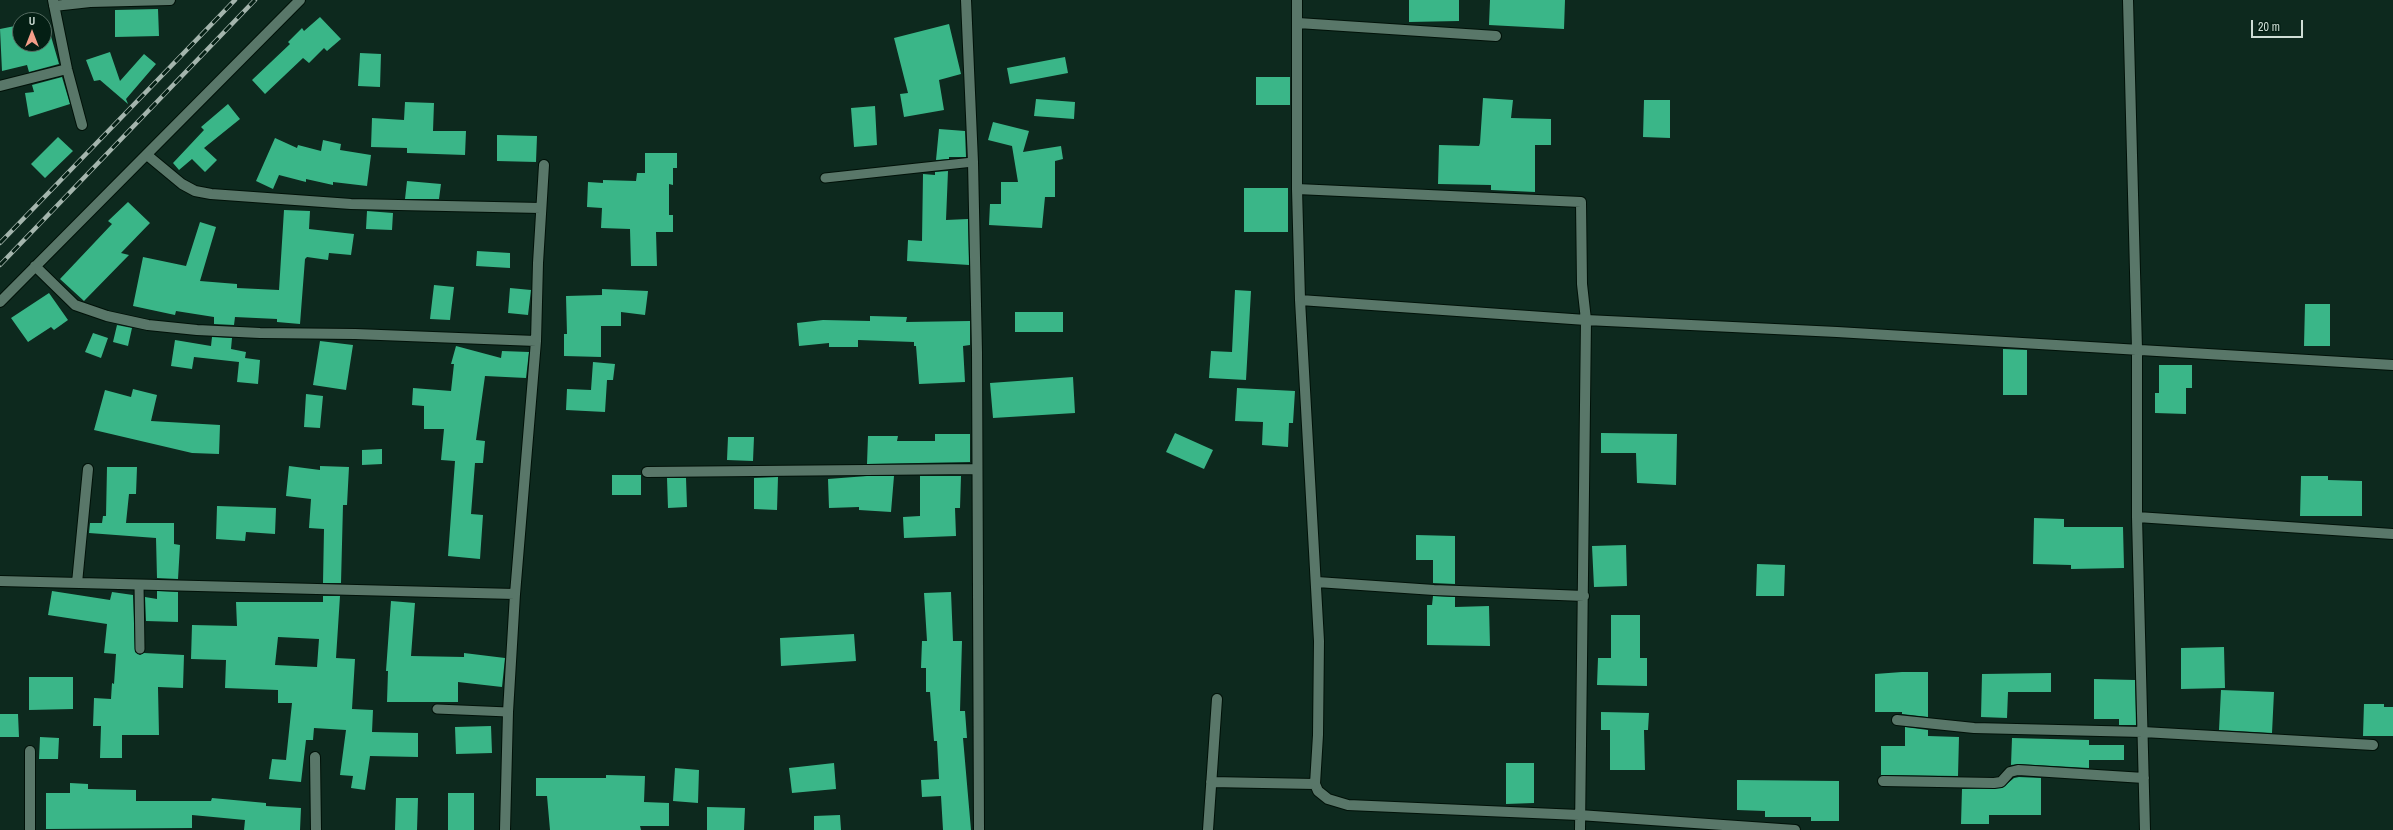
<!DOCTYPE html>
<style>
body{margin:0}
#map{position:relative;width:2393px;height:830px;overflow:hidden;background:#0d291e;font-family:"Archivo Narrow",sans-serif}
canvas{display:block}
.north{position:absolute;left:12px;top:12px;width:40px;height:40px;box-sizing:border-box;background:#041f14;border:1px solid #556b61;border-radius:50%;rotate:0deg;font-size:11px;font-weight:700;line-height:16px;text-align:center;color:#ceddd5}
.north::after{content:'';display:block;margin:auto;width:14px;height:18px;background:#f49e89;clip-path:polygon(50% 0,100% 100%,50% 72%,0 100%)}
.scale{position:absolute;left:2251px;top:20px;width:52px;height:18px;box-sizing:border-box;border:2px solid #ceddd5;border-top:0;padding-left:5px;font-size:12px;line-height:14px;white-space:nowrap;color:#ceddd5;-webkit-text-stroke:3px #041f14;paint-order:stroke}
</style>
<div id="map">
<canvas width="2393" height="830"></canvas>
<div class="north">U</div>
<div class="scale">20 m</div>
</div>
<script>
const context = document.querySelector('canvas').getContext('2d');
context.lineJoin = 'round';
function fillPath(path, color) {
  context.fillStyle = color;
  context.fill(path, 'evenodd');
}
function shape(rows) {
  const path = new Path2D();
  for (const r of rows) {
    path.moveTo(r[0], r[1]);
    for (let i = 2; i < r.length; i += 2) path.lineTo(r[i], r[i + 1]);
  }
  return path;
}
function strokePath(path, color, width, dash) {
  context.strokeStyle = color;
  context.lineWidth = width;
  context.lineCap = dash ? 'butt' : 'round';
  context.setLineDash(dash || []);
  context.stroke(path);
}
fillPath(shape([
 [1409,0,1459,0,1459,21,1409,22],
 [1490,0,1565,0,1564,29,1489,25],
 [158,9,159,36,115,37,115,10],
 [320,17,341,39,327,51,324,48,309,63,303,58,265,94,252,80,290,44,288,42,302,28,304,31],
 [46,19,59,64,29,72,27,65,2,71,0,29,20,25,20,44,44,44,44,20,42,20],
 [949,24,961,74,939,80,944,110,904,117,900,94,908,93,894,38],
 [110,52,120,81,144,54,156,64,126,99,128,104,100,80,94,81,86,60],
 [360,53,381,54,380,87,358,86],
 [1065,57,1068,73,1010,84,1007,68],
 [62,77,70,104,29,117,25,93,34,92,32,85],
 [1256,77,1290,77,1290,105,1256,105],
 [1483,98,1513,100,1511,118,1551,119,1551,145,1535,145,1535,192,1491,190,1491,185,1438,184,1439,145,1479,146,1480,143],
 [1036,99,1075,102,1074,119,1034,116],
 [1644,100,1670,100,1670,138,1643,137],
 [405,102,434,103,433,131,466,131,465,155,407,153,407,148,371,147,372,118,404,120],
 [228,104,240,119,204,148,217,160,205,172,192,159,179,170,173,163,204,130,201,127],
 [875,106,877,145,854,147,851,108],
 [993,122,1029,131,1023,152,1061,146,1063,159,1055,161,1055,197,1045,197,1042,228,989,225,990,204,1001,204,1001,182,1018,182,1012,146,988,140],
 [939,129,965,131,966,157,949,157,949,159,936,160],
 [497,135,537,136,536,162,497,161],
 [58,137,73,151,45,178,31,164],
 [275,138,297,148,298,145,321,151,323,140,341,144,340,150,371,155,367,186,333,182,333,185,306,179,306,182,279,175,273,189,256,181],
 [645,153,677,153,677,168,673,168,673,185,669,184,669,215,673,215,673,232,656,232,657,266,631,266,630,229,601,228,602,208,587,207,588,182,603,183,603,180,636,181,637,173,645,173],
 [948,171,946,220,968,219,969,265,907,261,908,240,922,241,923,174,935,175,935,172],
 [407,181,441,184,439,199,405,199],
 [1244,188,1288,188,1288,232,1244,232],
 [128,202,150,223,121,253,129,255,84,301,60,279,112,224,108,221],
 [284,210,310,211,309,229,354,234,351,255,329,253,328,260,307,257,305,259,300,324,277,322,277,319,235,317,234,325,214,324,214,317,176,311,175,315,133,306,143,257,186,266,200,222,216,227,200,281,237,284,237,288,279,290],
 [367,211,393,213,392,230,366,229],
 [477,251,510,253,510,268,476,266],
 [434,285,454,287,450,320,430,319],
 [510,288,531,290,528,315,508,313],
 [602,289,648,291,645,315,621,312,621,326,601,326,601,357,564,356,564,334,567,334,566,296,602,295],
 [1235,290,1251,291,1246,380,1209,378,1211,351,1232,352],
 [49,293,68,320,54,330,51,327,28,342,11,318],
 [2305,304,2330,304,2330,346,2304,346],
 [1015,312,1063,312,1063,332,1015,332],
 [870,316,907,317,906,322,970,321,970,345,963,346,965,382,919,384,916,346,914,346,914,342,858,340,858,347,829,347,829,343,799,346,797,323,823,320,870,321],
 [117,325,132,328,128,346,113,342],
 [93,333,108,338,101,358,85,352],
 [212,337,232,338,231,349,246,352,245,358,260,360,258,384,237,382,239,362,194,357,192,369,171,366,175,340,211,346],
 [320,341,353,345,346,390,313,385],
 [456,346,501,358,502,351,529,352,526,378,485,376,476,440,485,441,483,463,475,463,471,514,483,515,480,559,448,556,455,461,441,460,444,429,424,429,424,406,412,405,413,388,451,391,454,364,451,364],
 [2003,349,2027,350,2027,395,2003,395],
 [593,362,615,364,613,380,607,380,605,412,566,410,567,389,591,390],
 [2159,365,2192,365,2192,388,2186,388,2186,414,2155,413,2155,393,2159,393],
 [1073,377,1075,413,993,418,990,383],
 [1237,388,1295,391,1293,423,1289,423,1288,447,1262,445,1263,422,1235,421],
 [133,389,157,395,151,421,220,425,219,454,192,453,94,430,105,390,131,397],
 [306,394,323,396,320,428,304,427],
 [1175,433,1213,450,1204,469,1166,452],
 [1601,433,1677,434,1676,485,1637,483,1636,453,1601,453],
 [935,434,970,434,970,462,867,464,868,436,898,436,897,441,935,441],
 [728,437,754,437,753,461,727,460],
 [382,449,382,464,362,465,362,450],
 [289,466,320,470,320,466,349,467,347,505,343,505,341,583,323,583,324,529,309,528,311,499,286,496],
 [107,467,137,467,136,494,129,494,126,523,174,523,174,544,180,545,178,579,157,578,156,538,89,533,90,523,102,523,103,516,106,516],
 [612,475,641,475,641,495,612,495],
 [867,476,894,476,891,512,859,510,859,507,829,508,828,479],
 [920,476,961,476,960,508,955,508,956,536,904,538,903,517,920,516],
 [2301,476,2328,476,2328,480,2362,481,2362,516,2300,516],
 [778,477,777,510,754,509,754,478],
 [667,478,686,478,687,507,668,508],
 [217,506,276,508,275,534,246,532,245,541,216,539],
 [2034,518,2064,519,2064,527,2123,527,2124,568,2071,569,2071,565,2033,564],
 [1416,535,1455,536,1455,584,1433,583,1433,560,1416,560],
 [1626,545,1627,586,1594,587,1592,546],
 [1757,564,1785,565,1784,596,1756,596],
 [52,591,110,600,112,592,133,595,135,652,140,655,144,653,184,655,183,688,158,687,159,735,122,735,122,758,100,758,101,726,93,726,94,698,111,699,112,683,114,684,116,654,104,653,107,624,48,615],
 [157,591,178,592,178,622,146,621,145,597,157,599],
 [951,592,953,641,962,641,960,711,965,711,967,738,963,738,971,830,943,830,941,796,922,797,921,780,939,779,937,741,934,741,930,692,926,692,926,668,921,668,922,641,927,641,924,593],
 [323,596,340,596,336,658,355,659,352,709,373,710,372,732,418,733,418,757,370,756,365,790,351,788,353,776,340,775,346,730,314,728,313,740,306,740,301,782,269,779,272,759,286,760,292,703,278,703,278,690,225,688,226,660,191,659,192,625,237,626,236,602,323,602],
 [278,637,319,639,317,667,275,665],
 [1433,596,1455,597,1455,607,1489,606,1490,646,1427,645,1427,605,1432,605],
 [391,601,415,603,411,656,464,657,464,653,505,658,502,687,458,682,458,702,387,702,388,671,386,671],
 [1611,615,1640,615,1640,658,1647,658,1647,686,1597,685,1598,658,1611,658],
 [854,634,856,661,781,666,780,638],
 [2224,647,2225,688,2181,689,2181,648],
 [1902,672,1928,672,1928,717,1902,714,1902,712,1875,712,1875,674],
 [2051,673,2051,692,2008,692,2007,718,1981,717,1982,674],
 [29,677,73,677,73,709,29,710],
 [2094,679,2135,680,2136,725,2119,725,2119,719,2094,719],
 [2221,690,2274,692,2272,733,2219,730],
 [2364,704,2384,704,2384,707,2393,707,2393,736,2363,736],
 [1601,712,1649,713,1648,730,1644,730,1645,770,1610,770,1610,730,1601,730],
 [0,714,18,714,19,737,0,737],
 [491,726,492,753,456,754,455,727],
 [1905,727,1928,730,1928,736,1959,737,1958,776,1881,775,1881,746,1905,746],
 [40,737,59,738,58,759,39,759],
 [2012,738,2089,740,2089,745,2124,745,2124,760,2089,760,2089,768,2018,764,2011,765],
 [834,763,836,789,792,793,789,768],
 [1506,763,1534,763,1534,803,1506,804],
 [675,768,699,770,698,803,673,801],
 [606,775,645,776,644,802,669,803,669,826,640,826,641,830,550,830,547,796,536,796,536,778,606,778],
 [2019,777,2041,778,2041,815,1989,815,1989,824,1961,824,1962,789,2002,788,2014,778],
 [1737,780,1839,781,1839,821,1811,821,1811,817,1765,817,1765,811,1737,810],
 [70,783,88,784,88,789,136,790,136,801,211,801,212,798,266,803,266,806,301,808,300,830,244,830,245,820,192,815,192,828,46,829,46,793,70,793],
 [448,793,474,793,474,830,448,830],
 [396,798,418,798,417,830,395,830],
 [707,807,745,808,744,830,707,830],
 [840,815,841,830,814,830,814,816]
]), '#3ab688');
const lane = shape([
 [825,178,973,162],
 [139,585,140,649],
 [437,709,508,712]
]);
const street = shape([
 [53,0,67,69,82,125],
 [966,0,973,162,977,352,979,830],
 [2128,0,2137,349,2137,517,2145,830],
 [54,6,90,2,170,0],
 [1298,23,1496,36],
 [0,86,67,69],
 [147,155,182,184,195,191,211,194,351,204,541,208],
 [1297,189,1581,202,1582,284,1586,320,1580,830],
 [35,266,75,305,107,316,148,325,197,330,260,333,355,334,536,341],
 [1300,300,1586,320,1837,332,2393,365],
 [0,302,300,0],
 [647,472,977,469],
 [2137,517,2393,534],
 [0,581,515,594],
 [1317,582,1434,590,1584,596],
 [77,583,88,469],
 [1897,720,1974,728,2143,732,2373,745],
 [315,757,316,830],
 [1883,781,1994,783,2001,782,2010,772,2018,770,2144,778],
 [1211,782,1315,784,1318,735,1319,641,1300,300,1297,189,1297,0],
 [1315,784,1318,791,1328,799,1348,805,1579,815,1795,830],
 [30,830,30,751],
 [505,830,508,712,515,594,536,341,538,263,544,165],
 [1208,830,1217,699]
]);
strokePath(lane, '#001108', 11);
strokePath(street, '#001108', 12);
strokePath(lane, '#597769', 9);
strokePath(street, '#597769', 10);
const rail = shape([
 [0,243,235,0],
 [0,265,255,0]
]);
strokePath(rail, '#a4b5ad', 4.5);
strokePath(rail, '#041f14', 3, [9]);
</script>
